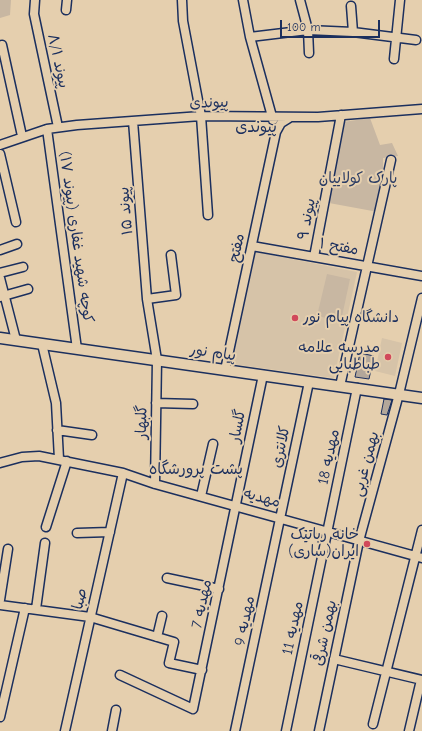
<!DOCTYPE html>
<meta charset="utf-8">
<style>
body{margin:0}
#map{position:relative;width:422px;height:731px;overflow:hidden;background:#e5cfae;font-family:"Comic Neue",sans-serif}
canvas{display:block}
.scale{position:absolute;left:280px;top:20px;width:100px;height:18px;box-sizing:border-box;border:2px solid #1b2f5e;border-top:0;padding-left:5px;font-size:12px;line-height:14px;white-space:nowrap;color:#1b2f5e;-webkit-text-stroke:3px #e5cfae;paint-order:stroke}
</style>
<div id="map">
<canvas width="422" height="731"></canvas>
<div class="scale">100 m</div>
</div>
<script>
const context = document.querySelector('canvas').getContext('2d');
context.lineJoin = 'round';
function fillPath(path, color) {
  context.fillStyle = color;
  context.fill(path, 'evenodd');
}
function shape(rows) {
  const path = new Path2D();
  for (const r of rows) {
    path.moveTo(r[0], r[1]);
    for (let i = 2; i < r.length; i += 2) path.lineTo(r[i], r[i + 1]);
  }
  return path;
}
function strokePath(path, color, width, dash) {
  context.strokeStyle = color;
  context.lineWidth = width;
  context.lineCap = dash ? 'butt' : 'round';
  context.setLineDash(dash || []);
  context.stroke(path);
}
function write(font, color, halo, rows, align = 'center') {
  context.font = font + ' "Comic Neue","Playpen Sans Arabic",sans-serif';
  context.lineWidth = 4;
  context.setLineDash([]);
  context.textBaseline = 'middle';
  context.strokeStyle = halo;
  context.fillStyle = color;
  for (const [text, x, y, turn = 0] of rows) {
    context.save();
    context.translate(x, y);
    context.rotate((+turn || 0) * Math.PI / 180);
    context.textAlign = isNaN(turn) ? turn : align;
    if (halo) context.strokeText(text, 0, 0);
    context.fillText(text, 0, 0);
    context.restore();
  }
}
fillPath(shape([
 [256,252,357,272,334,378,232,364],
 [382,338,402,343,395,376,375,371]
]), '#d6c3a8');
fillPath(shape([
 [0,0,11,0,10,15,0,18],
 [370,118,380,145,392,143,398,156,383,158,383,181,378,212,329,203,343,122],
 [327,274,350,279,341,321,317,316]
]), '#c8b7a2');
const building = shape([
 [360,353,374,356,369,379,355,377,360,353],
 [384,399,392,400,387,415,381,414,384,399]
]);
fillPath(building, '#b3a79a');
strokePath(building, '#1b2f5e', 1);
const minor = shape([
 [35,0,34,14,58,127],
 [182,0,183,21,201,116,208,215],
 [243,0,250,37,273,120],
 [300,0,308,30,309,53],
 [351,6,353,32],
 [66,10,67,0],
 [250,37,308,30,353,32,416,40],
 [2,45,22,136],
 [394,59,400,0],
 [133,121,147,299,157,360,155,484],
 [47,129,77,349],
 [0,145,47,129,77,125,201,116,318,117,422,109],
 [0,154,16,222],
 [252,246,422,276],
 [0,250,17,244],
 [314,257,341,115],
 [0,273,23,267],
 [0,278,16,340],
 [0,297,28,289],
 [147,299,176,295,171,255],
 [42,344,56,403,59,459],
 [225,370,276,132,281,123,289,118],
 [340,386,391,160],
 [156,403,193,404],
 [57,430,92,435],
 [0,463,22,457,39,456,123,473,155,484,422,558],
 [201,496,213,444],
 [46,527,67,461],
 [77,533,110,532],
 [167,578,219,589],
 [0,600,8,549],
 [0,605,90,617,174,642,169,663,202,670],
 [36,609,45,543],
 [157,637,162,616],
 [334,659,422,680],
 [120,675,193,709,263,375],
 [0,717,25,608],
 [373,724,422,530],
 [65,731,123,473],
 [112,731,116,710],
 [235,731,309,382],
 [286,731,357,388],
 [319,731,359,541,399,394,422,298],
 [409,731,421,680]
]);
const major = shape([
 [0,338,422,398]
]);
strokePath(minor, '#1b2f5e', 11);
strokePath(major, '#1b2f5e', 13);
strokePath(minor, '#e5cfae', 8);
strokePath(major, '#e5cfae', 10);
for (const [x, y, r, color] of [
 [295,318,4,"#d1495b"],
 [388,357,4,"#d1495b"],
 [367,544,4,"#d1495b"]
]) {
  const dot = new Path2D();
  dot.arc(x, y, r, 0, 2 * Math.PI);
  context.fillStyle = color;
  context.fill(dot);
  strokePath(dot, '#e5cfae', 1.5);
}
write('15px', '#1b2f5e', '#e5cfae', [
 ["پیوند ۸/۱",58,61,78],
 ["پیوندی",209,103,-1],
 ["پیوند ۱۵",126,211,-95],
 ["پیوند ۹",307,219,-79],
 ["کوچه شهید غفاری (پیوند ۱۷)",76,237,82],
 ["مفتح ۱",339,247,10],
 ["مفتح",237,248,-78],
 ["پیام نور",213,353,8],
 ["گلبهار",142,422,-89],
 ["گلسار",238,426,-79],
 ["کلانتری",281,447,-78],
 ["مهدیه 18",329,457,-78],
 ["بهمن غربی",366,464,-75],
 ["مهدیه",262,498,15],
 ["صبا",80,599,-77],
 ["مهدیه 7",202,604,-78],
 ["مهدیه 9",245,621,-78],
 ["مهدیه 11",293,628,-78],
 ["بهمن شرقی",325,633,-78]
]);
write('15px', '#2c3d65', '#e5cfae', [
 ["پارک کولاییان",358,179]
]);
write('15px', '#1b2f5e', '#e5cfae', [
 ["دانشگاه پیام نور",303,318,"left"],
 ["مدرسه علامه",380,348],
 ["طباطبایی",380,365],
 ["خانه رباتیک",359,535],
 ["ایران(ساری)",359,552]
], 'right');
write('16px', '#1b2f5e', '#e5cfae', [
 ["پیوندی",256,127],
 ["پشت پرورشگاه",196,469]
]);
</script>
